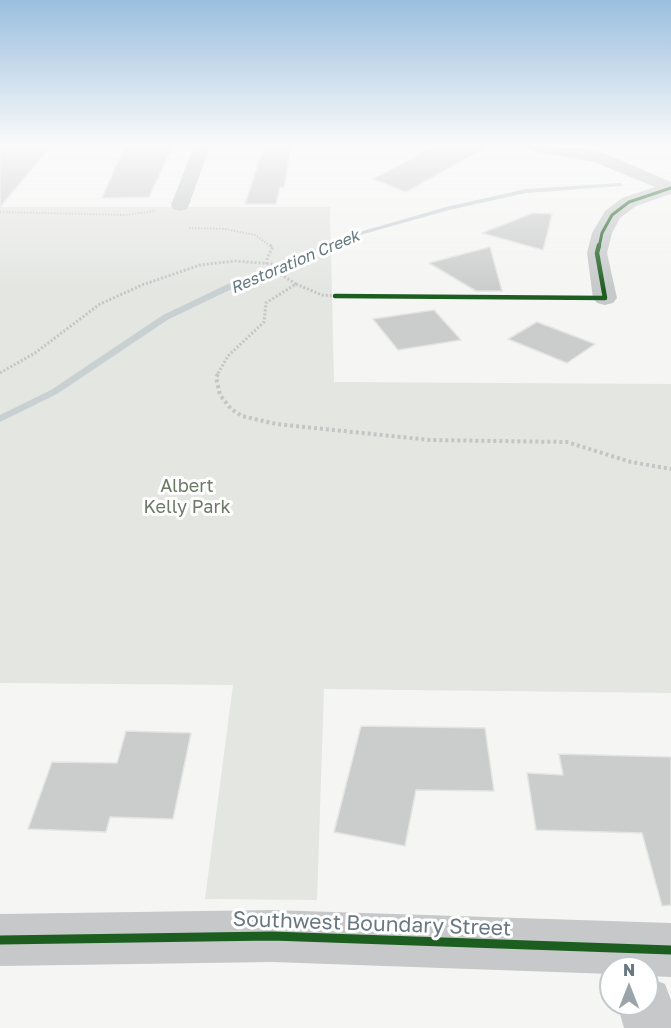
<!DOCTYPE html>
<style>
body{margin:0}
#map{position:relative;width:671px;height:1028px;overflow:hidden;background:#f5f5f4;font-family:"Golos Text",sans-serif}
canvas{display:block}
.north{position:absolute;left:599px;top:956px;width:60px;height:60px;box-sizing:border-box;background:#fff;border:2px solid #c3c9cd;border-radius:50%;rotate:0deg;font-size:16px;font-weight:700;line-height:24px;text-align:center;color:#697881}
.north::after{content:'';display:block;margin:auto;width:21px;height:27px;background:#9aa4a9;clip-path:polygon(50% 0,100% 100%,50% 72%,0 100%)}
</style>
<div id="map">
<canvas width="671" height="1028"></canvas>
<div class="north">N</div>
</div>
<script>
const context = document.querySelector('canvas').getContext('2d');
context.lineJoin = 'round';
function fillPath(path, color) {
  context.fillStyle = color;
  context.fill(path, 'evenodd');
}
function shape(rows) {
  const path = new Path2D();
  for (const r of rows) {
    path.moveTo(r[0], r[1]);
    for (let i = 2; i < r.length; i += 2) path.lineTo(r[i], r[i + 1]);
  }
  return path;
}
function strokePath(path, color, width, dash) {
  context.strokeStyle = color;
  context.lineWidth = width;
  context.lineCap = dash ? 'butt' : 'round';
  context.setLineDash(dash || []);
  context.stroke(path);
}
function write(font, color, halo, rows, align = 'center') {
  context.font = font + ' "Golos Text",sans-serif';
  context.lineWidth = 6;
  context.setLineDash([]);
  context.textBaseline = 'middle';
  context.strokeStyle = halo;
  context.fillStyle = color;
  for (const [text, x, y, turn = 0] of rows) {
    context.save();
    context.translate(x, y);
    context.rotate((+turn || 0) * Math.PI / 180);
    context.textAlign = isNaN(turn) ? turn : align;
    if (halo) context.strokeText(text, 0, 0);
    context.fillText(text, 0, 0);
    context.restore();
  }
}
fillPath(shape([
 [0,207,330,207,334,382,671,384,671,693,324,689,317,900,205,899,233,685,0,683]
]), '#e4e6e2');
fillPath(shape([
 [620,183,622,184,622,186,526,193,449,210,353,237,236,287,169,319,57,394,0,422,0,415,51,390,163,315,230,283,349,235,446,207,526,189,620,183]
]), '#c8d0d2');
const building = shape([
 [0,146,51,146,0,207,0,146],
 [125,146,172,147,149,197,102,198,125,146],
 [264,146,291,146,284,188,280,187,276,204,245,204,264,146],
 [436,146,488,146,406,192,373,179,436,146],
 [533,213,552,214,543,250,482,233,533,213],
 [490,247,502,291,476,291,429,263,490,247],
 [434,310,461,340,398,350,373,319,434,310],
 [537,322,595,344,567,363,508,339,537,322],
 [361,726,485,728,494,791,416,790,405,846,334,832,361,726],
 [126,731,191,733,173,819,110,817,106,832,28,829,52,762,117,763,126,731],
 [559,754,671,757,671,905,662,906,642,833,536,830,527,773,563,775,559,754]
]);
fillPath(building, '#cbcccc');
strokePath(building, '#e4e4e4', 1.5);
strokePath(shape([
 [0,212,125,215,155,211],
 [189,228,225,229,255,235,272,247]
]), '#c5c5c6', 2, [1.5, 1.5]);
strokePath(shape([
 [267,264,267,258,273,247,270,245],
 [296,284,322,295,335,296],
 [0,373,35,353,100,304,142,285,200,265,235,261,274,264,280,274,296,284,266,303,264,322,228,356,217,375]
]), '#c5c5c6', 3, [2, 2]);
strokePath(shape([
 [218,374,216,377,220,395,231,409,242,416,276,424,430,440,567,442,631,462,671,469]
]), '#c5c5c6', 4, [3, 3]);
fillPath(shape([
 [194,146,210,146,189,205,187,209,180,211,173,209,171,205,194,146],
 [526,146,584,148,606,154,671,182,671,194,636,206,620,218,612,233,607,253,617,298,613,303,605,305,597,303,593,298,587,253,592,233,605,211,622,198,655,187,594,162,534,151,526,146],
 [272,910,671,923,671,977,647,976,647,968,611,968,611,974,272,962,0,966,0,914,272,910],
 [647,977,665,984,671,1000,671,1028,624,1028,617,1004,647,1004,647,977]
]), '#c6c8c9');
strokePath(shape([
 [599,247,602,233,612,215,629,202,671,188]
]), '#1b5e20', 3);
strokePath(shape([
 [335,296,605,298,597,253,599,245]
]), '#1b5e20', 4.5);
strokePath(shape([
 [0,940,272,936,671,950]
]), '#1b5e20', 9);
const sky = context.createLinearGradient(0, 0, 0, 290);
sky.addColorStop(0, '#9bbfdf');
sky.addColorStop(0.5, '#fafafa');
sky.addColorStop(1, '#fafafa00');
context.fillStyle = sky;
context.fillRect(0, 0, 671, 290);
write('italic 16px', '#64787d', '#fff', [
 ["Restoration Creek",295,262,-23]
]);
write('18px', '#6c7967', '#fff', [
 ["Albert",187,486],
 ["Kelly Park",187,507]
]);
write('21px', '#697881', '#fff', [
 ["Southwest Boundary Street",372,924,2]
]);
</script>
